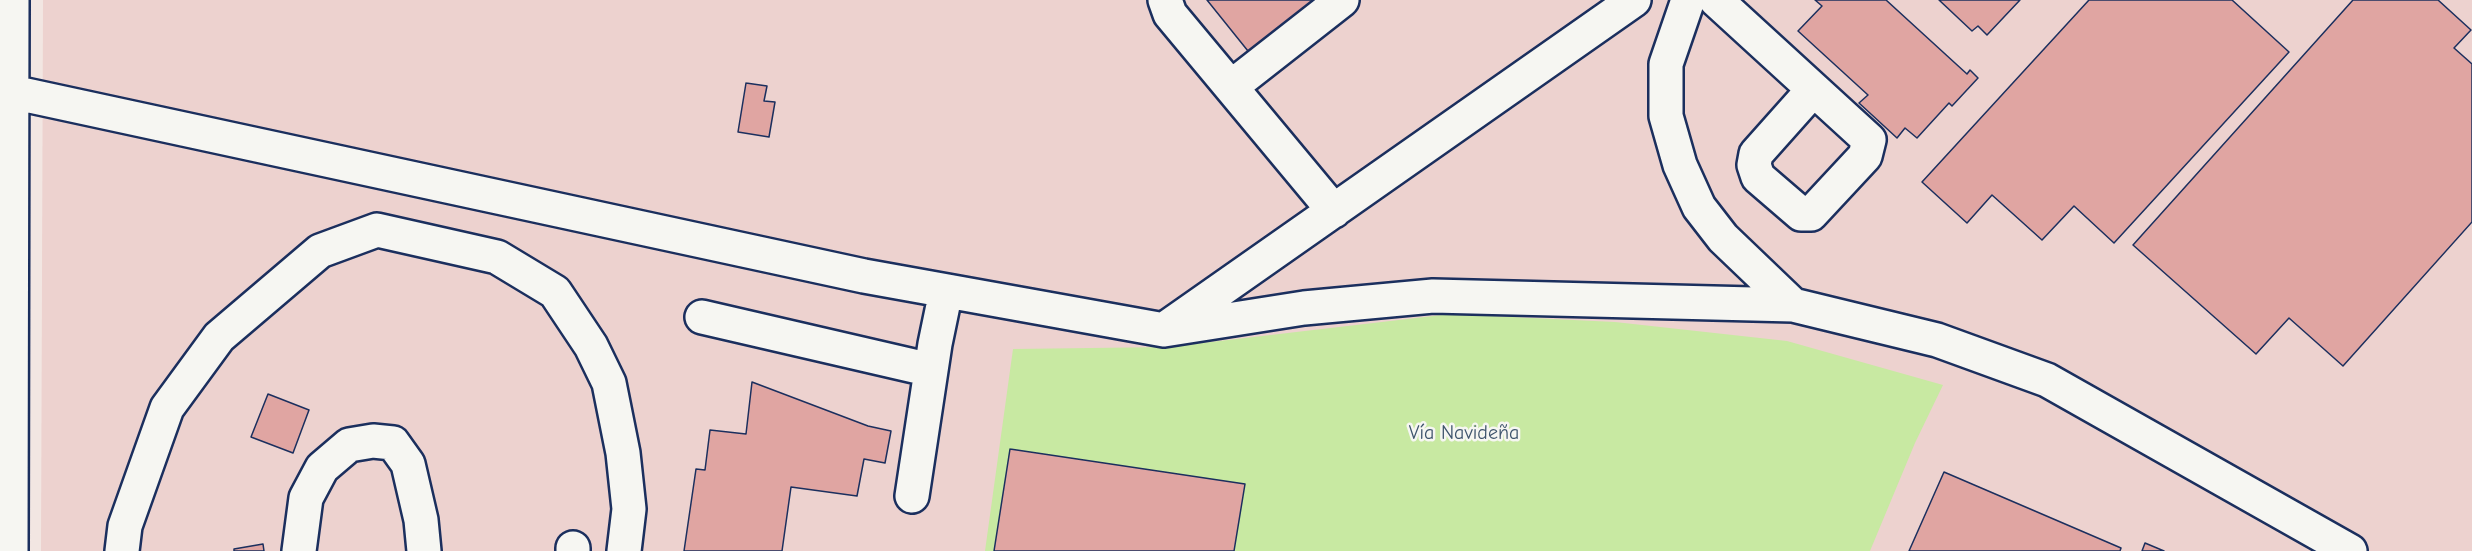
<!DOCTYPE html>
<meta charset="utf-8">
<style>
body{margin:0}
canvas{display:block;background:#f2e6e2}
</style>
<canvas width="2472" height="551"></canvas>
<script>
const context = document.querySelector('canvas').getContext('2d');
context.lineJoin = 'round';
function fillPath(path, color) {
  context.fillStyle = color;
  context.fill(path, 'evenodd');
}
function shape(rows) {
  const path = new Path2D();
  for (const r of rows) {
    path.moveTo(r[0], r[1]);
    for (let i = 2; i < r.length; i += 2) path.lineTo(r[i], r[i + 1]);
  }
  return path;
}
function strokePath(path, color, width, dash) {
  context.strokeStyle = color;
  context.lineWidth = width;
  context.lineCap = dash ? 'butt' : 'round';
  context.setLineDash(dash || []);
  context.stroke(path);
}
function write(font, color, halo, rows, align = 'center') {
  context.font = font + ' "Comic Neue",sans-serif';
  context.lineWidth = 5;
  context.setLineDash([]);
  context.textBaseline = 'middle';
  context.strokeStyle = halo;
  context.fillStyle = color;
  for (const [text, x, y, turn = 0] of rows) {
    context.save();
    context.translate(x, y);
    context.rotate((+turn || 0) * Math.PI / 180);
    context.textAlign = isNaN(turn) ? turn : align;
    if (halo) context.strokeText(text, 0, 0);
    context.fillText(text, 0, 0);
    context.restore();
  }
}
fillPath(shape([
 [43,0,2472,0,2472,551,41,551]
]), '#edd2cf');
fillPath(shape([
 [1450,314,1615,322,1787,341,1943,385,1915,443,1870,551,985,551,1013,349,1168,347]
]), '#c8e9a2');
const building = shape([
 [1207,0,1322,0,1252,56,1207,0],
 [1815,0,1886,0,1967,74,1970,70,1978,78,1952,106,1949,103,1917,138,1905,128,1897,138,1859,103,1868,95,1798,31,1822,6,1815,0],
 [1939,0,2020,0,1987,35,1978,26,1972,31,1939,0],
 [2089,0,2232,0,2289,52,2114,243,2074,206,2042,240,1992,195,1967,223,1922,182,2089,0],
 [2353,0,2438,0,2471,30,2454,48,2472,64,2472,222,2343,366,2289,318,2256,354,2133,245,2353,0],
 [746,83,767,86,764,101,775,102,769,137,738,132,746,83],
 [752,382,868,426,891,431,885,463,864,459,857,496,791,487,782,551,684,551,696,469,705,470,710,430,746,434,752,382],
 [268,394,309,410,293,453,251,437,268,394],
 [1010,449,1245,484,1234,551,994,551,1010,449],
 [1944,472,2121,548,2120,551,1909,551,1944,472],
 [2145,543,2164,551,2142,551,2145,543],
 [263,544,264,551,234,551,234,549,263,544]
]);
fillPath(building, '#e0a5a2');
strokePath(building, '#1b2f5e', 1.5);
const minor = shape([
 [1165,0,1170,14,1334,211],
 [1688,0,1666,64,1666,116,1680,165,1699,207,1723,238,1793,305],
 [1716,0,1869,140,1865,156,1811,214,1801,214,1758,177,1754,165,1756,154,1813,90],
 [1231,87,1342,0],
 [12,92,864,276,1164,330,1304,308,1433,296,1793,305,1937,340,2047,380,2350,551],
 [702,317,931,370],
 [1169,326,1634,0],
 [912,496,935,344,946,291],
 [573,548,573,551],
 [11,551,12,0],
 [122,551,125,526,167,408,219,337,320,251,377,230,497,257,555,292,591,346,609,383,623,453,629,509,624,551],
 [299,551,306,498,322,468,349,445,373,441,393,443,408,464,421,520,424,551]
]);
strokePath(minor, '#1b2f5e', 38);
strokePath(minor, '#f6f6f2', 33);
write('20px', '#3e546c', '#f6f6f2', [
 ["Vía Navideña",1464,433]
]);
</script>
